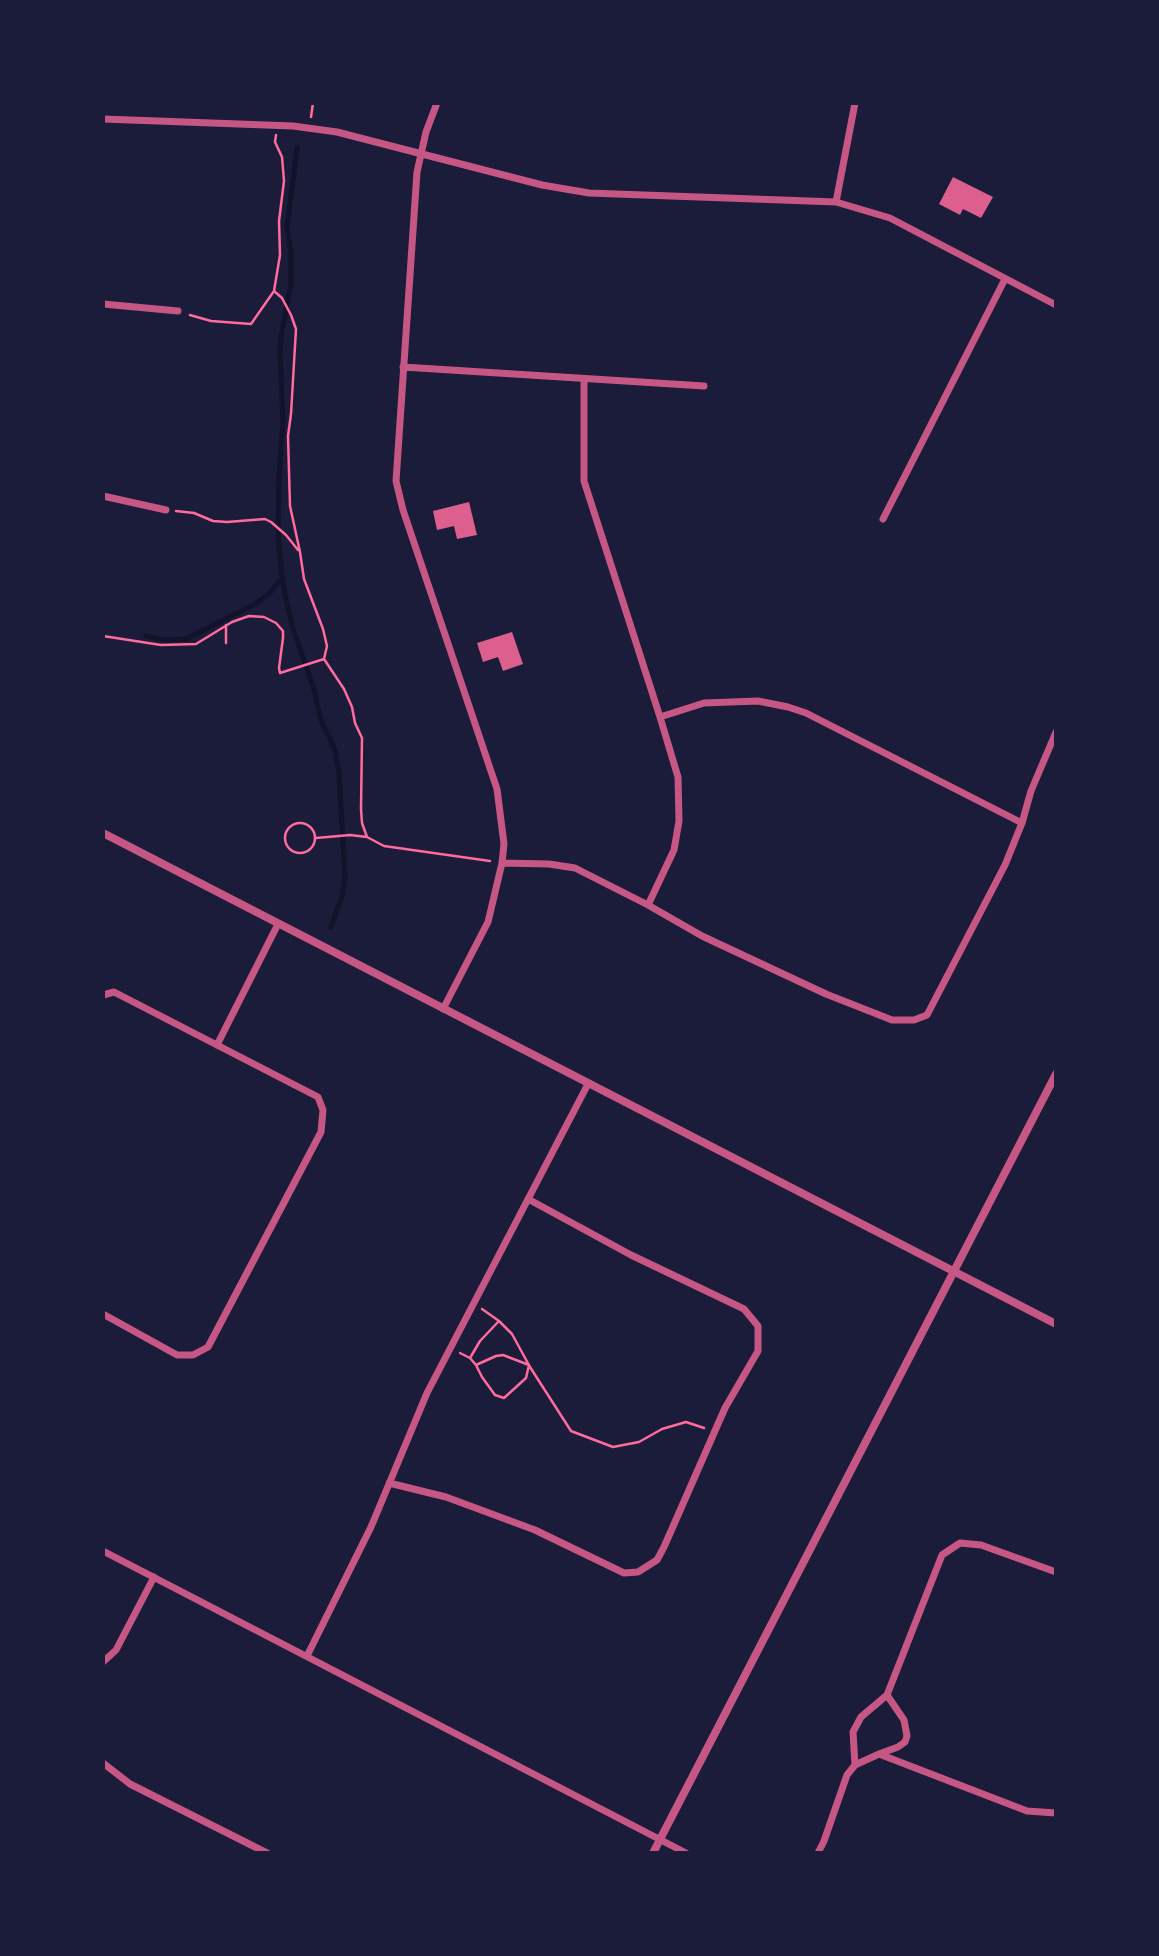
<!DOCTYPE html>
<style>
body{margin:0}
#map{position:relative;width:1159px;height:1956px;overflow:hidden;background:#1b1b3a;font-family:"Public Sans",sans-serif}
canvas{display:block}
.frame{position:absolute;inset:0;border:105px solid #1b1b3a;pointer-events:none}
</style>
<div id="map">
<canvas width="1159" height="1956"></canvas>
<div class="frame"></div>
</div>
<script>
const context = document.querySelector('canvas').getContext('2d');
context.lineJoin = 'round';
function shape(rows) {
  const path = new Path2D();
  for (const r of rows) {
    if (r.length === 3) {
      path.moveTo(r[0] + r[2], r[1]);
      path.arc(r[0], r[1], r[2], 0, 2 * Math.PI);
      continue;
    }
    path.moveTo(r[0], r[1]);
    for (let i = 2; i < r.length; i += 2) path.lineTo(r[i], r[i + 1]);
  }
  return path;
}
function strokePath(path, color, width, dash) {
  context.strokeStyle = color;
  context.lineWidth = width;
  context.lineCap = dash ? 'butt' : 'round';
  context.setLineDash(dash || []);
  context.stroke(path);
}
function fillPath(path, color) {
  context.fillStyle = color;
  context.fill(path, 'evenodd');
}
strokePath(shape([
 [297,148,287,227,291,252,291,284,281,337,280,351,283,423,279,477,278,533,282,579,292,626,313,686,321,721,335,750,339,773,345,876,342,896,331,927],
 [146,636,165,640,186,639,255,604,269,594,281,579]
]), '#12122b', 5);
fillPath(shape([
 [953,177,993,197,981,218,963,209,960,215,939,204],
 [469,502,477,535,457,539,454,526,437,530,433,511],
 [512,632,523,664,503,671,498,657,483,662,477,643]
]), '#dd5f8e');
strokePath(shape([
 [311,117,313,103],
 [190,315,211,321,251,324,274,291,280,255,279,221,284,181,282,157,275,142,276,135],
 [176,511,194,513,213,521,227,522,265,519,271,522,286,535,298,550],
 [103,636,161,645,196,644,232,622,249,616,264,617,276,623,283,631,283,638,279,668,280,673,324,659,327,646,323,629,304,579,300,552,290,506,288,436,291,414,296,329,291,315,282,298,274,291],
 [226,643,226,625],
 [324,659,344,689,352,707,355,723,362,738,361,809,362,823,367,837,384,846,490,861],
 [300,838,15],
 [316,838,350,835,367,837],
 [482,1309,499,1321,512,1334,530,1367,571,1431,613,1447,639,1442,662,1429,686,1422,704,1428],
 [460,1353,470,1358,480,1341,499,1321],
 [470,1358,476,1365,496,1356,503,1355,529,1365,526,1378,504,1398,495,1395,482,1377,476,1365]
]), '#ff6b9d', 2.5);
strokePath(shape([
 [437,103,426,132,417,172,396,481,403,510,497,789,504,844,502,863,488,922,443,1009],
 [103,119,293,126,337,132,542,185,589,193,836,202,890,218,1056,305],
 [836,202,855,103],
 [103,304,178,311],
 [403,367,704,386],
 [584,379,584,481,660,717,678,777,679,821,674,850,648,905],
 [103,496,166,510],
 [883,519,1005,279],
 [660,717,704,703,758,701,788,707,806,713,1022,823],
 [502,863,549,864,575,868,648,905,702,936,826,994,892,1020,914,1020,927,1015,1005,865,1022,823,1031,791,1056,732],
 [103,995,114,992,318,1097,323,1110,321,1132,208,1347,193,1355,177,1355,103,1314],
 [217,1045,278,924],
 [389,1483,446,1497,535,1530,624,1573,638,1572,657,1560,664,1547,725,1408,758,1351,758,1326,744,1309,631,1255,528,1199],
 [103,1551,686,1853],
 [1056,1572,981,1545,960,1543,942,1555,887,1695,861,1717,853,1732,855,1765,879,1754,1027,1811,1056,1813],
 [307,1656,371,1527,427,1393,588,1084],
 [103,1662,116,1650,154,1577],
 [879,1754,898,1747,905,1742,907,1736,904,1720,887,1695],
 [103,1763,130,1784,267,1853],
 [818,1853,824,1841,847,1775,855,1765]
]), '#c65784', 7);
strokePath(shape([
 [103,833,1056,1324],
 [653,1853,1056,1074]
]), '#c65784', 8);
</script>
